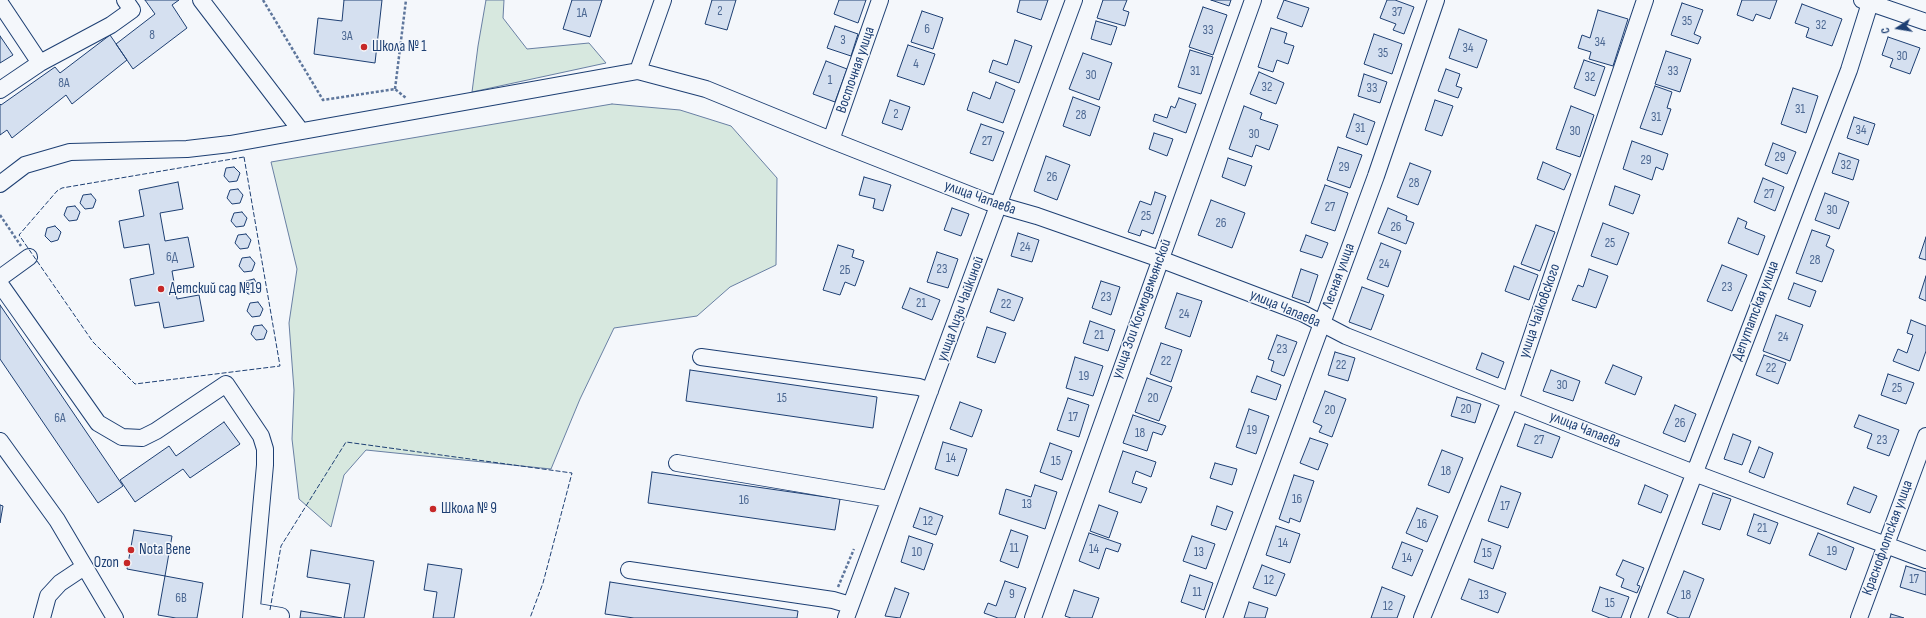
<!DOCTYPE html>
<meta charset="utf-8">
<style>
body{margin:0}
#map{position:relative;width:1926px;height:618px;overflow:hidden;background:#f4f7fb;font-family:"Sofia Sans Condensed",sans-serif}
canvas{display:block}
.north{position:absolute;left:1878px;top:8px;width:40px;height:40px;-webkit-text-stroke:3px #f4f7fb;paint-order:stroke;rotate:258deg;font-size:11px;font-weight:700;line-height:16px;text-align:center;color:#1d3f73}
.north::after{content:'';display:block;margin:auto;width:14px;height:18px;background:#1d3f73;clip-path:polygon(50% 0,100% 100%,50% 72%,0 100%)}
</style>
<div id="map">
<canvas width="1926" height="618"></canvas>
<div class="north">С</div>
</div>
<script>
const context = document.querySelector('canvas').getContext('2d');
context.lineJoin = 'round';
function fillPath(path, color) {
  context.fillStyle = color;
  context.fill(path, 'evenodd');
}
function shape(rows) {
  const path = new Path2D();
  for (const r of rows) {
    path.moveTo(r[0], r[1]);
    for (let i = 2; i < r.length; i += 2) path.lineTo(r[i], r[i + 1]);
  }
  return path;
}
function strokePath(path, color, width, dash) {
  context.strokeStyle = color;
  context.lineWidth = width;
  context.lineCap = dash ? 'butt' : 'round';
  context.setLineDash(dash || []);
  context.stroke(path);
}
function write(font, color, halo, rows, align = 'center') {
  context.font = font + ' "Sofia Sans Condensed",sans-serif';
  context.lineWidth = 3;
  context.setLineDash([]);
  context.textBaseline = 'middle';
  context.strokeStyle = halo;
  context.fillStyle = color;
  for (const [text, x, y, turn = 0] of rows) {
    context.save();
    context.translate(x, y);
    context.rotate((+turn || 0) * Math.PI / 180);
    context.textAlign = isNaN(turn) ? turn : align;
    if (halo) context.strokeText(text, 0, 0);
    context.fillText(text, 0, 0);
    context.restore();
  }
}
const green = shape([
 [486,0,504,0,503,18,527,49,589,43,606,63,472,92,478,46,486,0],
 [612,104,680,110,731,126,777,178,776,265,730,287,697,316,614,328,580,399,551,469,366,450,344,475,331,527,299,499,292,439,294,390,289,323,297,269,271,162,612,104]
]);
fillPath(green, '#d7e8df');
strokePath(green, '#687fa3', 1);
const building = shape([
 [145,0,179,0,172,5,187,28,133,69,116,44,155,14,145,0],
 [344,0,382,0,375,63,314,54,318,18,342,21,344,0],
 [572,0,602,0,590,37,563,29,572,0],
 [712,0,736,0,727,30,705,24,712,0],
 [839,0,866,0,858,23,834,14,839,0],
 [1020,0,1048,0,1041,20,1017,12,1020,0],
 [1103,0,1127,0,1123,10,1129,12,1125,26,1097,18,1103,0],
 [1211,0,1231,0,1229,6,1211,0],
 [1284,0,1309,8,1302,27,1277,18,1284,0],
 [1387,0,1395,0,1414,7,1404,34,1393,30,1396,24,1380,18,1387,0],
 [1742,0,1777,0,1770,19,1756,14,1753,21,1737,15,1742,0],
 [1682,3,1703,10,1694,34,1701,37,1698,44,1671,35,1682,3],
 [1802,4,1842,19,1832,46,1806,37,1809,28,1795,23,1802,4],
 [1203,7,1227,15,1213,55,1189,47,1203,7],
 [1598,10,1628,19,1613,66,1589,59,1591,52,1578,48,1582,35,1590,38,1598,10],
 [922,11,943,18,933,49,911,42,922,11],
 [1096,21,1117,27,1111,45,1091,39,1096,21],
 [835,26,858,34,851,56,827,48,835,26],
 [1271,28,1287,33,1284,43,1294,46,1288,64,1277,60,1273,72,1258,67,1271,28],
 [1459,29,1487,40,1477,68,1449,58,1459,29],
 [1374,34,1402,44,1392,74,1364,64,1374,34],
 [110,35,127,60,72,104,66,95,12,138,7,130,0,135,0,104,1,105,55,67,60,73,110,35],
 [0,36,13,55,0,63,0,36],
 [1888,37,1920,48,1910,74,1890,67,1893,59,1882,55,1888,37],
 [1015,40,1032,46,1019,83,989,72,993,60,1007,65,1015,40],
 [908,45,935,54,924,85,897,76,908,45],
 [1190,50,1213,57,1201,94,1178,87,1190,50],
 [1666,51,1691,59,1680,92,1655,84,1666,51],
 [1083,53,1112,63,1099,100,1069,89,1083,53],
 [1584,60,1605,67,1595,96,1574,88,1584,60],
 [826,61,847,69,835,102,813,94,826,61],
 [1446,69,1460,74,1456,86,1462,88,1458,98,1438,91,1446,69],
 [1259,72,1284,83,1276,104,1250,94,1259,72],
 [1364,74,1387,82,1380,103,1358,96,1364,74],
 [996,82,1015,90,1003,123,967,110,973,92,990,99,996,82],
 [1655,86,1672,92,1667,108,1671,109,1662,135,1640,128,1655,86],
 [1793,88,1818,96,1806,133,1781,124,1793,88],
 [1073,97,1100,107,1090,136,1063,126,1073,97],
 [1179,98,1196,104,1186,133,1153,121,1155,114,1167,118,1171,106,1175,108,1179,98],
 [890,100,910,107,902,130,882,123,890,100],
 [1435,100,1453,106,1442,136,1425,130,1435,100],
 [1244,106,1262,113,1260,119,1278,125,1269,150,1256,145,1252,157,1229,149,1244,106],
 [1571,106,1594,115,1580,157,1556,149,1571,106],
 [1354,114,1375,122,1367,145,1346,137,1354,114],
 [1854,117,1875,124,1868,145,1847,138,1854,117],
 [981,124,1004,132,993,161,970,153,981,124],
 [1154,133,1173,139,1167,156,1149,149,1154,133],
 [1632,141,1668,154,1663,170,1656,167,1652,180,1623,169,1632,141],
 [1773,143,1796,152,1787,174,1765,165,1773,143],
 [1338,147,1362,155,1350,188,1327,180,1338,147],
 [1839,153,1859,160,1853,180,1832,173,1839,153],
 [1046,156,1070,165,1057,200,1034,191,1046,156],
 [1228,158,1252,166,1245,186,1222,177,1228,158],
 [1543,162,1571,174,1564,190,1537,179,1543,162],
 [1410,163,1431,171,1418,205,1397,197,1410,163],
 [234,167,240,173,237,181,229,182,224,176,226,168,234,167],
 [864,177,891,185,883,211,873,208,875,199,859,195,864,177],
 [1763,178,1784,187,1775,211,1754,202,1763,178],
 [178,182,183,209,160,213,165,241,188,237,194,267,172,271,177,299,199,295,204,321,164,328,159,302,135,306,130,279,154,274,149,244,124,248,119,221,144,216,139,190,178,182],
 [1325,185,1348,193,1335,231,1311,223,1325,185],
 [1615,186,1640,195,1633,214,1609,205,1615,186],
 [238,189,243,195,240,203,232,204,227,198,230,190,238,189],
 [1155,192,1166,196,1153,234,1142,230,1140,236,1128,232,1140,201,1151,205,1155,192],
 [1825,193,1849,202,1839,229,1815,220,1825,193],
 [91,194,96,200,93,208,85,209,80,203,83,195,91,194],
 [1211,200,1245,213,1232,248,1198,235,1211,200],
 [75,206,80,212,77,220,69,221,64,215,67,207,75,206],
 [952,208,969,214,961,236,944,230,952,208],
 [1388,208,1407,216,1406,220,1414,223,1406,244,1378,233,1388,208],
 [242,212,247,218,244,226,236,227,231,221,234,213,242,212],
 [1738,218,1747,222,1745,228,1765,236,1758,255,1728,243,1738,218],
 [1603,223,1629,233,1617,265,1591,256,1603,223],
 [1536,225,1555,232,1540,271,1521,264,1536,225],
 [55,226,61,232,58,240,51,242,45,236,47,228,55,226],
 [1812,230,1830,236,1826,246,1834,250,1822,282,1796,273,1812,230],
 [1018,233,1039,240,1032,262,1011,256,1018,233],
 [246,234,251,240,248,248,240,249,235,243,238,235,246,234],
 [1306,235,1328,243,1322,258,1300,251,1306,235],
 [1926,237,1926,260,1919,258,1926,237],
 [1381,243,1401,251,1388,287,1367,279,1381,243],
 [838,245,854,250,852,257,864,261,855,286,845,282,840,295,823,290,838,245],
 [937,252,958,259,948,288,927,282,937,252],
 [250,257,255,263,252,271,244,272,239,266,242,258,250,257],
 [1722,265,1747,275,1732,311,1707,301,1722,265],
 [1514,266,1538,275,1529,300,1505,291,1514,266],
 [1301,269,1318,275,1309,303,1292,297,1301,269],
 [1589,269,1608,276,1596,308,1572,300,1578,285,1583,287,1589,269],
 [1926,276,1926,301,1919,298,1926,276],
 [254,279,259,286,256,293,248,294,243,288,246,281,254,279],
 [1101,281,1120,287,1111,315,1092,308,1101,281],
 [1794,283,1816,291,1810,307,1788,299,1794,283],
 [1362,287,1384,295,1371,330,1349,322,1362,287],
 [910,288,940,300,932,320,902,308,910,288],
 [998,289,1023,298,1014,321,990,312,998,289],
 [1177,293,1202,301,1190,337,1165,328,1177,293],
 [258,302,263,309,260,316,252,317,247,311,250,303,258,302],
 [0,305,123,486,98,503,0,359,0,305],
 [1776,315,1803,325,1790,361,1763,351,1776,315],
 [1911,320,1926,326,1926,351,1919,371,1893,361,1898,349,1907,353,1913,335,1907,333,1911,320],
 [1090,321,1115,330,1108,351,1083,343,1090,321],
 [262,325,267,331,264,339,256,340,251,334,254,326,262,325],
 [987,327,1006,333,995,363,977,357,987,327],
 [1277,335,1297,342,1284,376,1271,371,1274,361,1268,359,1277,335],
 [1161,343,1182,350,1171,382,1150,374,1161,343],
 [1335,352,1355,358,1348,381,1328,375,1335,352],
 [1482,353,1504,362,1498,378,1476,369,1482,353],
 [1764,355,1786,363,1778,384,1756,375,1764,355],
 [1075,357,1103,366,1093,396,1066,388,1075,357],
 [1613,365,1642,377,1635,395,1605,383,1613,365],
 [690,370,877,397,873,428,686,401,690,370],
 [1551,370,1580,381,1573,401,1543,391,1551,370],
 [1888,374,1914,383,1906,404,1881,395,1888,374],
 [1257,376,1281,385,1276,400,1251,392,1257,376],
 [1147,378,1172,387,1159,421,1135,412,1147,378],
 [1325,391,1346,399,1332,437,1319,432,1322,426,1313,422,1325,391],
 [1457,397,1481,404,1475,423,1451,416,1457,397],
 [1068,398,1089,405,1079,437,1057,430,1068,398],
 [960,402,982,410,972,437,950,429,960,402],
 [1675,405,1696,414,1685,442,1663,433,1675,405],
 [1249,409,1269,416,1256,454,1236,447,1249,409],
 [1133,415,1166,426,1162,435,1153,432,1147,451,1123,443,1133,415],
 [1859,415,1899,430,1889,456,1867,448,1872,434,1854,427,1859,415],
 [224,422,240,444,190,478,183,469,135,502,120,480,169,446,176,456,224,422],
 [1525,424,1560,437,1552,458,1517,446,1525,424],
 [1733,434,1751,441,1742,465,1724,459,1733,434],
 [1310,438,1328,444,1318,470,1300,463,1310,438],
 [943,442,967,449,958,476,935,469,943,442],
 [1050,443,1072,451,1062,480,1040,472,1050,443],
 [1759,447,1773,453,1764,478,1749,472,1759,447],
 [1442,450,1463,458,1449,493,1428,485,1442,450],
 [1123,451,1156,462,1151,477,1136,471,1132,483,1147,488,1141,503,1109,492,1123,451],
 [1215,463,1237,469,1232,485,1210,478,1215,463],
 [652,472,840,499,835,530,648,503,652,472],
 [1294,475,1314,481,1300,522,1290,518,1289,523,1279,519,1294,475],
 [1035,485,1057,492,1045,529,999,514,1006,489,1031,497,1035,485],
 [1645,485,1668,495,1661,513,1638,504,1645,485],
 [1501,486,1521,493,1508,528,1488,521,1501,486],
 [1854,487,1877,496,1870,513,1847,504,1854,487],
 [1713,493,1731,499,1720,530,1702,524,1713,493],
 [0,505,3,506,0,523,0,505],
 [1099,505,1118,512,1109,538,1090,531,1099,505],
 [1217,506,1233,512,1226,530,1211,525,1217,506],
 [920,508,943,516,936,535,913,527,920,508],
 [1417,508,1438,516,1427,542,1406,533,1417,508],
 [1754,514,1778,523,1770,544,1747,535,1754,514],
 [1276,526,1300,534,1290,563,1266,555,1276,526],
 [134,530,172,536,165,576,127,569,134,530],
 [1011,530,1028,536,1018,568,1000,561,1011,530],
 [1089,533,1121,544,1118,552,1106,548,1099,569,1079,561,1089,533],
 [1818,533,1854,548,1846,570,1809,555,1818,533],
 [909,536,933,544,924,570,901,562,909,536],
 [1192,536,1215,544,1206,569,1183,561,1192,536],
 [1482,539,1501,546,1493,569,1474,562,1482,539],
 [1402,542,1423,550,1412,576,1392,568,1402,542],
 [311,550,374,561,364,618,344,618,350,584,307,577,311,550],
 [1623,560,1644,568,1637,585,1640,586,1637,593,1621,587,1624,579,1616,575,1623,560],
 [428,564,462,569,454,618,433,618,437,592,424,590,428,564],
 [1262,565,1285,574,1276,596,1253,588,1262,565],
 [1906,566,1926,572,1926,595,1900,587,1906,566],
 [1684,571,1704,579,1689,618,1679,618,1667,613,1684,571],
 [1190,575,1213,583,1204,610,1181,602,1190,575],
 [165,576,203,583,197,618,176,618,158,615,165,576],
 [1469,579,1506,593,1498,613,1461,599,1469,579],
 [1005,581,1026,588,1015,618,998,618,984,613,988,603,996,606,1005,581],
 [610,582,798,611,797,618,634,618,605,614,610,582],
 [1382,587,1405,596,1397,618,1371,618,1382,587],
 [1600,587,1629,597,1621,618,1610,618,1592,611,1600,587],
 [895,588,909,593,900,618,885,616,895,588],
 [1074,590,1099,598,1092,618,1071,618,1065,616,1074,590],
 [1249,602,1268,608,1265,618,1244,618,1249,602],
 [301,611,342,618,300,618,301,611],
 [1891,614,1904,618,1890,618,1891,614]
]);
fillPath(building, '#d5e0f0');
strokePath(building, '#1d3f73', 1);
const minor = shape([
 [201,0,301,131],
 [1862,0,1926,22],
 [0,3,40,63],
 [638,71,663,0],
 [0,90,40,63,111,25,132,10,125,0],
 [831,140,880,0],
 [0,184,25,165,70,152,187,149,230,144,638,71,706,89,831,140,988,202,1037,216,1160,259,1302,313,1346,336,1694,473,1926,560],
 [0,278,29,257],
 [0,284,98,423,122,437,142,438,156,431,226,384,261,436,265,449,265,465,251,618],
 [701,357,919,387,930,391],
 [0,441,57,520,115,618],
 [677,463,889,499],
 [629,570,833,600,850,605],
 [252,611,281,616],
 [42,618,48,596,60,583,84,567],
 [846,618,1074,0],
 [1033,618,1253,0],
 [1214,618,1376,176,1436,0],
 [1422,618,1510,401,1645,0],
 [1639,618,1849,70,1870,3],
 [1859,618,1926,436]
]);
strokePath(minor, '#1d3f73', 18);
strokePath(shape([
 [263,0,323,100,395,89,406,98],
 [395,89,406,0],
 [0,215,21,246],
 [838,587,854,549]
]), '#5e769c', 2.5, [3, 2]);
strokePath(minor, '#f4f7fb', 16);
strokePath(shape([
 [244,157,280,366,135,384,93,342,19,235,57,191,62,188,244,157],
 [270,610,281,546,346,442,572,473,543,583,530,618]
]), '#1d3f73', 1, [5, 2]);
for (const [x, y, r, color] of [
 [364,47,4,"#c62828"],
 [161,289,4,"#c62828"],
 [433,509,4,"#c62828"],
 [131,550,4,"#c62828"],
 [127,563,4,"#c62828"]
]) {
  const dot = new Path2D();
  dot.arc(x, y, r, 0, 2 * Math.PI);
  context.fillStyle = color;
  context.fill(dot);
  strokePath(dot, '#f4f7fb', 1.5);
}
write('13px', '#4b6792', null, [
 ["2",720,12],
 ["37",1397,13],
 ["1А",582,14],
 ["35",1687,22],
 ["32",1821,26],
 ["6",927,30],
 ["33",1208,31],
 ["8",152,36],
 ["3А",347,37],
 ["3",843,41],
 ["34",1600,43],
 ["34",1468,49],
 ["35",1383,54],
 ["30",1902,57],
 ["4",916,65],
 ["31",1195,72],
 ["33",1673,72],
 ["30",1091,76],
 ["32",1590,78],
 ["1",830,81],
 ["8А",64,84],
 ["32",1267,88],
 ["33",1372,89],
 ["31",1800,110],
 ["2",896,115],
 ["28",1081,116],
 ["31",1656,118],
 ["31",1360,129],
 ["34",1861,131],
 ["30",1575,132],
 ["30",1254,135],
 ["27",987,142],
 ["29",1780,158],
 ["29",1646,161],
 ["32",1846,166],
 ["29",1344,168],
 ["26",1052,178],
 ["28",1414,184],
 ["27",1769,195],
 ["27",1330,208],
 ["30",1832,211],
 ["25",1146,217],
 ["26",1221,224],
 ["26",1396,228],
 ["25",1610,244],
 ["24",1025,248],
 ["6Д",172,258],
 ["28",1815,261],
 ["24",1384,265],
 ["23",942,270],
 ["2Б",845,271],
 ["23",1727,288],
 ["23",1106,298],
 ["21",921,304],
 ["22",1006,305],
 ["24",1184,315],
 ["21",1099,336],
 ["24",1783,338],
 ["23",1282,350],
 ["22",1166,362],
 ["22",1341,366],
 ["22",1771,369],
 ["19",1084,377],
 ["30",1562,386],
 ["25",1897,389],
 ["15",782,399],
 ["20",1153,399],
 ["20",1466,410],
 ["20",1330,411],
 ["17",1073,418],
 ["6А",60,419],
 ["26",1680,424],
 ["19",1252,431],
 ["18",1140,434],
 ["27",1539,441],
 ["23",1882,441],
 ["14",951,459],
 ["15",1056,462],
 ["18",1446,472],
 ["16",1297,500],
 ["16",744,501],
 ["13",1027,505],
 ["17",1505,507],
 ["12",928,522],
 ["16",1422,525],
 ["21",1762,529],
 ["14",1283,544],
 ["11",1014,549],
 ["14",1094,550],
 ["19",1832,552],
 ["10",917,553],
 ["13",1199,553],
 ["15",1487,554],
 ["14",1407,559],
 ["17",1914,580],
 ["12",1269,581],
 ["11",1197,593],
 ["9",1012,595],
 ["13",1484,596],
 ["18",1686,596],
 ["6В",181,599],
 ["15",1610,604],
 ["12",1388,607]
]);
write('15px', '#1d3f73', '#f4f7fb', [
 ["Школа № 1",372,47],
 ["Детский сад №19",169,289],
 ["Школа № 9",441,509],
 ["Nota Bene",139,550],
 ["Ozon",119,563,"right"]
], 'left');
write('15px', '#1d3f73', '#f4f7fb', [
 ["Восточная улица",856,70,-71],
 ["улица Чапаева",980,198,20],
 ["Лесная улица",1339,276,-70],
 ["улица Лизы Чайкиной",961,309,-70],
 ["улица Зои Космодемьянской",1142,309,-70],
 ["улица Чапаева",1285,309,23],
 ["улица Чайковского",1540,311,-71],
 ["Депутатская улица",1756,311,-69],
 ["улица Чапаева",1585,430,22],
 ["Краснофлотская улица",1888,538,-70]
]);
</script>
